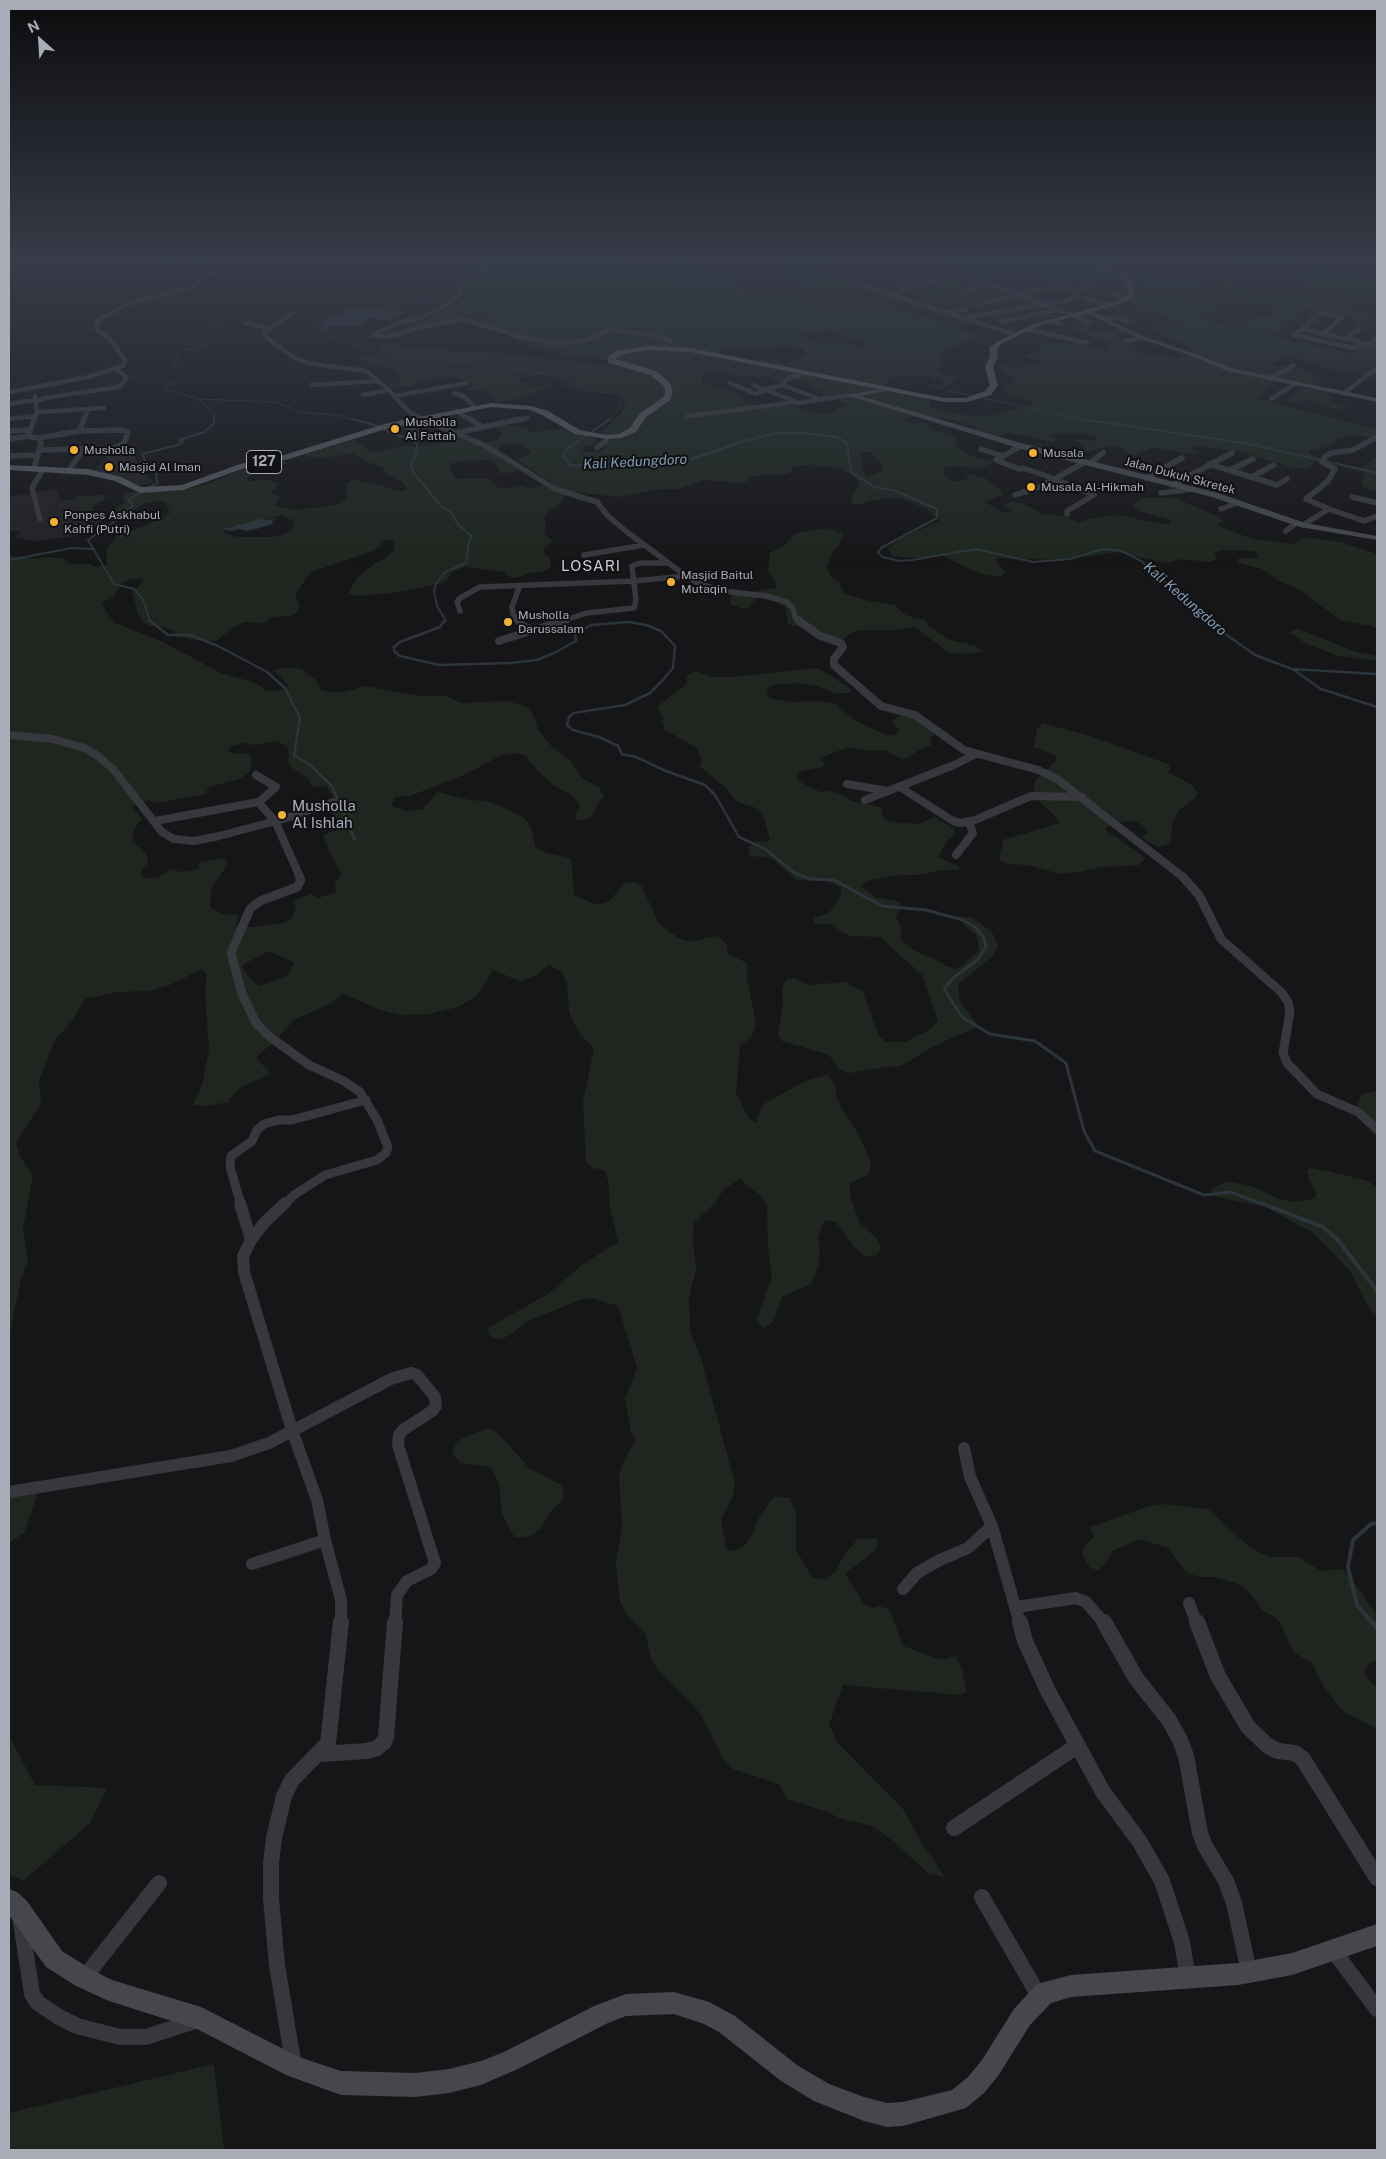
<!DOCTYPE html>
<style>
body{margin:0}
#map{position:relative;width:1386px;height:2159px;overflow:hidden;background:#161618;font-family:"Public Sans",sans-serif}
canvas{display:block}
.frame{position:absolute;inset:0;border:10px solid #a8adb8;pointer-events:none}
.north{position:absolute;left:15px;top:15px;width:50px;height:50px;-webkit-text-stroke:4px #111113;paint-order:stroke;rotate:334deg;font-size:14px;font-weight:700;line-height:20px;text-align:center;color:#a8adb8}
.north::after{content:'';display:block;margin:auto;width:18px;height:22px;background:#a8adb8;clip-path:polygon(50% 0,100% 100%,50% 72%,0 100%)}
</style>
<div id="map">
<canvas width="1386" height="2159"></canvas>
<div class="frame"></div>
<div class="north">N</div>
</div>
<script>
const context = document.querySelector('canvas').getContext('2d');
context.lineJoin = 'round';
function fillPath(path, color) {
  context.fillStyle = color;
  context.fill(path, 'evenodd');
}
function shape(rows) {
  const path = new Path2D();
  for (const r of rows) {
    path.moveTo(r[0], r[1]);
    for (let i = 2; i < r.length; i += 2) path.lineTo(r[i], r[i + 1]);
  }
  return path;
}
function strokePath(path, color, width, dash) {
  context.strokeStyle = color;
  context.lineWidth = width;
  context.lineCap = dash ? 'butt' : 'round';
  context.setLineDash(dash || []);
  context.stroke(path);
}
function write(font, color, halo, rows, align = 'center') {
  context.font = font + ' "Public Sans",sans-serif';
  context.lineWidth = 4;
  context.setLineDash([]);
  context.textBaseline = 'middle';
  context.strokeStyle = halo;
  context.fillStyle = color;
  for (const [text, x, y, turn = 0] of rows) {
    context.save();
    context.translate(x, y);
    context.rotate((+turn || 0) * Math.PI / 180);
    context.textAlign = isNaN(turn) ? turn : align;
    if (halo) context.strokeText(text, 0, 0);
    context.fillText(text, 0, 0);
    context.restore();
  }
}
fillPath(shape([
 [109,455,134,456,142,471,154,482,137,486,94,471],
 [56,489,61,501,75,499,81,513,107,513,89,534,36,541,14,538,21,531,9,531,9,497]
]), '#222225');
fillPath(shape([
 [492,263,528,263,529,269,537,270,544,269,540,263,622,263,632,267,660,268,670,264,685,263,698,267,736,272,730,280,742,288,747,296,752,296,771,291,808,290,802,283,787,282,781,279,790,273,789,268,795,263,828,263,831,266,824,270,840,281,856,280,875,283,878,284,873,286,878,289,858,287,838,292,835,296,842,299,836,302,830,300,828,297,831,294,828,292,801,293,796,295,825,304,835,309,847,309,848,306,862,307,883,303,892,309,931,317,954,325,960,330,978,335,979,336,944,350,938,354,944,359,938,372,959,378,947,387,939,387,944,380,941,377,902,376,892,378,886,384,885,391,907,394,932,401,930,406,947,413,973,416,995,415,1032,405,1031,401,1003,392,1005,386,1018,380,1012,375,1004,373,999,367,1007,365,1018,368,1042,363,1043,362,1026,358,1027,355,1042,350,1037,344,1047,342,1082,344,1100,350,1109,349,1106,346,1110,345,1111,342,1090,336,1072,328,1076,324,1090,323,1094,326,1087,329,1094,333,1118,328,1127,332,1115,335,1120,339,1119,341,1131,345,1140,353,1146,355,1158,354,1173,359,1193,352,1192,348,1162,335,1150,327,1177,325,1180,323,1158,313,1140,311,1139,309,1142,307,1118,293,1124,284,1146,282,1146,280,1120,280,1114,283,1091,279,1077,283,1057,281,1043,282,1020,275,1009,277,997,275,988,280,975,278,959,280,962,285,951,290,969,296,984,294,994,296,983,301,973,299,965,301,978,306,973,307,951,302,936,304,925,295,929,294,928,291,905,279,914,277,939,281,962,271,947,266,947,263,1115,263,1108,266,1126,271,1210,285,1230,282,1265,292,1315,297,1337,296,1340,297,1320,304,1366,313,1370,316,1369,320,1377,323,1377,328,1367,326,1345,315,1307,309,1271,336,1350,353,1368,346,1377,347,1377,378,1324,368,1309,361,1293,358,1281,358,1271,364,1285,368,1295,367,1324,378,1316,385,1279,381,1255,398,1377,429,1377,434,1371,437,1353,435,1338,439,1326,447,1309,451,1310,454,1317,457,1309,468,1294,468,1242,452,1198,446,1192,448,1199,452,1195,455,1152,447,1135,456,1128,453,1123,448,1106,446,1089,452,1084,451,1085,445,1075,441,1079,439,1094,441,1098,437,1083,433,1054,433,1050,437,1056,440,1055,442,1021,435,1010,433,998,436,983,433,976,430,973,425,943,418,933,419,920,415,906,419,909,423,928,424,930,426,929,428,935,431,949,433,957,440,955,444,962,451,974,457,994,462,980,468,953,466,946,467,942,471,953,482,970,479,964,475,968,474,985,478,992,483,1004,494,985,502,1001,512,1013,512,1003,505,1011,501,1022,503,1041,514,1064,516,1078,522,1100,517,1116,515,1168,525,1172,520,1139,511,1133,505,1144,498,1170,498,1180,500,1219,517,1222,521,1217,526,1253,539,1294,544,1303,538,1319,539,1340,542,1372,552,1377,555,1377,629,1371,626,1342,621,1295,587,1282,583,1262,569,1238,563,1237,560,1240,558,1257,558,1258,555,1255,551,1222,550,1213,553,1218,558,1211,562,1181,559,1167,563,1116,552,1062,560,997,558,996,561,1005,572,1001,577,986,575,970,570,944,556,911,558,892,556,888,548,902,538,940,521,926,508,899,498,871,500,859,505,854,504,851,501,852,496,858,487,859,481,856,478,837,467,815,466,812,464,792,467,790,473,785,474,752,476,749,481,739,483,704,480,679,489,660,489,619,497,574,492,565,495,561,503,548,512,544,518,546,523,544,533,553,542,545,545,543,554,549,557,551,561,550,568,541,572,529,573,521,577,514,578,506,575,505,572,465,567,451,573,447,580,443,583,393,593,359,596,348,594,356,579,374,564,387,557,394,550,395,541,387,539,373,551,311,572,295,594,300,607,295,614,290,616,272,617,264,623,245,622,232,628,217,641,203,641,175,636,173,631,165,627,152,626,143,623,138,615,132,592,143,582,142,579,131,579,122,583,113,598,102,602,106,611,115,623,159,640,221,673,256,683,267,691,282,690,289,686,274,670,290,667,302,669,316,680,321,690,327,692,344,692,365,686,420,696,446,696,461,703,507,701,528,707,533,714,538,729,553,748,571,761,582,778,599,787,604,796,597,804,594,813,590,817,585,820,578,820,574,816,580,807,579,803,570,794,554,786,537,770,525,755,515,753,500,756,466,774,410,796,395,797,392,806,406,811,423,809,437,792,470,800,487,801,512,811,524,818,531,827,535,847,547,853,571,858,574,895,597,905,609,901,626,882,637,883,642,887,659,924,677,937,684,940,693,941,716,936,723,940,727,945,727,952,732,956,747,963,747,979,756,1024,752,1036,740,1046,736,1093,748,1117,756,1123,761,1108,767,1102,808,1080,827,1075,835,1084,837,1098,840,1106,858,1133,870,1160,871,1168,868,1175,850,1183,850,1197,860,1223,877,1239,881,1247,877,1255,865,1256,857,1250,836,1222,824,1220,818,1239,820,1248,818,1267,811,1284,782,1297,773,1322,764,1328,756,1321,772,1276,768,1249,767,1205,762,1197,740,1179,724,1189,715,1203,694,1223,693,1242,696,1269,689,1298,690,1331,702,1362,735,1483,733,1496,721,1520,727,1550,734,1551,746,1544,753,1534,757,1521,771,1500,775,1496,790,1498,796,1514,796,1550,812,1577,825,1580,836,1571,845,1553,858,1539,876,1538,878,1545,875,1550,845,1574,865,1605,872,1608,878,1606,889,1609,903,1646,941,1660,955,1656,962,1669,967,1692,960,1695,843,1685,829,1725,838,1743,903,1809,920,1840,945,1877,929,1874,892,1840,872,1826,842,1819,827,1812,787,1799,779,1784,733,1769,722,1757,702,1717,693,1705,661,1674,652,1661,645,1633,626,1613,620,1602,616,1563,622,1526,619,1476,624,1460,636,1440,631,1431,625,1399,637,1368,618,1306,591,1298,578,1301,527,1321,510,1335,499,1340,489,1335,488,1328,548,1294,582,1265,618,1242,610,1206,608,1180,604,1170,592,1168,586,1161,583,1102,594,1048,581,1036,571,1017,569,1010,567,984,563,973,549,965,537,975,520,981,493,970,479,993,473,998,458,1007,430,1014,401,1015,377,1009,343,993,329,1004,294,1020,271,1045,259,1054,257,1059,271,1074,241,1087,230,1099,229,1102,207,1106,193,1105,202,1085,209,1049,205,992,207,975,202,969,170,985,149,991,117,992,85,999,72,1021,55,1040,39,1080,41,1104,16,1142,20,1157,33,1175,23,1229,28,1261,21,1279,11,1327,9,1350,9,556,35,559,44,557,63,558,70,564,90,564,96,567,107,565,106,550,116,537,159,520,170,513,166,502,158,501,143,504,132,512,120,513,116,512,116,508,125,502,122,497,128,492,152,492,203,486,247,468,281,460,290,463,252,474,247,478,247,480,251,482,263,479,277,482,277,486,271,493,279,496,279,498,274,506,298,510,339,504,347,498,346,484,353,480,380,485,395,491,400,492,408,489,402,482,386,475,384,468,363,460,353,453,326,458,306,457,307,454,353,440,371,451,377,452,405,446,424,446,458,438,478,445,498,439,503,433,495,427,504,425,525,428,531,432,568,429,597,439,595,444,584,447,582,452,600,452,604,449,605,444,614,438,615,436,605,435,602,432,620,414,626,403,623,398,615,392,581,388,559,378,540,375,521,378,520,382,527,383,532,387,548,385,550,387,514,400,498,402,490,397,488,391,471,390,470,388,474,386,473,383,452,376,433,380,421,380,414,386,393,388,388,384,400,382,401,378,386,366,361,368,353,366,368,363,358,357,366,354,396,357,377,347,385,342,402,347,425,350,434,348,452,351,488,352,565,361,599,364,612,363,615,360,558,357,559,354,524,344,507,330,475,321,484,316,491,315,488,312,470,314,464,317,404,328,404,325,434,316,464,299,464,294,461,287,473,275,462,274,471,267,490,266],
 [1146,286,1212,289,1245,302,1243,303,1246,304,1270,306,1276,313,1274,316,1254,316,1234,327,1196,317,1199,314,1226,309,1224,308,1211,304,1207,300,1190,298,1187,297,1188,294,1139,293,1138,291,1141,287],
 [828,330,865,342,868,346,854,346,845,343,816,343,797,334],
 [778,345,800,346,807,353,801,359,786,363,759,360,750,364,725,358,721,354,722,349,733,346,755,348],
 [703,374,740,375,757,378,764,376,773,378,776,382,781,383,794,380,802,381,809,383,810,387,823,391,823,395,828,399,838,399,849,406,837,408,833,413,817,414,791,405,767,408,754,407,745,403,743,399,736,394,701,383],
 [522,444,531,453,517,460,552,483,529,489,523,486,503,489,498,488,487,478,455,479,449,464,461,461,493,460,502,474,518,470,491,452,500,449,503,445],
 [871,452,884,467,881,471,866,477,862,468,863,461,859,455,860,453],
 [283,515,293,521,294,526,291,531,284,534,271,537,237,537,223,532,230,526,243,525],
 [276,741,287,746,289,754,288,763,295,770,308,778,313,787,326,786,333,796,336,806,331,810,333,818,342,819,346,827,323,835,331,855,342,875,335,883,336,893,317,898,312,894,294,900,296,910,291,919,284,923,251,927,236,926,238,915,223,914,210,907,212,886,228,864,224,858,198,863,199,869,194,870,180,872,174,869,169,870,158,878,142,878,142,869,147,864,148,859,146,853,132,841,135,828,142,819,132,806,148,800,157,803,205,794,209,787,240,779,250,771,252,760,250,754,231,753,229,751,230,746,245,743,253,745],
 [268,951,295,963,287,976,259,986,251,980,241,966],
 [1235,263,1295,263,1279,268,1260,269],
 [1313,266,1351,271,1358,277,1377,278,1377,298,1330,293,1305,287,1300,283,1299,278,1308,268],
 [1303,389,1313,389,1329,394,1332,398,1330,402,1346,408,1346,410,1331,408,1313,400,1286,402],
 [1377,455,1377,491,1371,490,1365,488,1361,482,1365,474,1344,467,1347,465,1361,467,1369,463],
 [105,495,105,499,93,507,91,513,81,513,75,499,78,496],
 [827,528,843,534,838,546,833,551,827,567,831,577,839,582,844,594,870,601,895,605,907,616,925,620,929,626,950,640,976,646,984,652,962,654,948,652,915,627,893,630,863,630,853,632,843,639,829,637,811,628,792,626,788,623,785,607,771,599,757,597,749,607,743,609,730,604,731,595,747,595,754,591,776,588,775,581,768,571,770,553,785,545,793,535,800,532],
 [1298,629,1354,651,1377,656,1377,661,1339,656,1306,644,1290,632],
 [818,668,848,687,852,690,849,693,835,693,816,686,799,683,771,685,767,689,768,696,771,699,790,702,819,701,836,704,854,720,886,735,893,735,900,731,892,721,903,714,913,717,937,733,930,738,931,745,914,753,908,758,901,759,885,750,868,751,849,747,820,758,826,766,802,771,798,775,798,781,820,792,830,791,842,794,851,801,879,807,882,809,882,814,885,819,891,822,918,824,935,817,954,829,955,834,947,841,938,857,960,867,958,870,941,870,918,875,900,875,866,881,861,886,875,897,900,902,900,909,896,917,902,930,900,935,902,941,915,951,940,962,946,966,956,969,962,966,978,951,979,946,976,935,963,924,960,916,973,918,988,929,993,934,998,946,992,957,958,984,960,1002,977,1024,975,1028,932,1047,901,1066,886,1067,849,1073,839,1069,829,1055,782,1041,778,1036,783,1002,782,988,786,980,794,978,809,985,845,982,863,992,877,1031,880,1037,886,1042,905,1042,928,1031,938,1021,922,975,880,937,851,936,843,933,832,924,814,924,814,918,829,913,836,903,841,894,841,887,825,881,797,880,771,858,750,856,748,848,755,841,768,842,770,840,763,815,754,807,739,803,734,799,725,787,699,766,702,761,697,748,665,730,662,721,663,717,657,708,664,701,685,685,687,682,686,675,695,671,713,677,732,677],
 [1043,723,1090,736,1168,764,1170,768,1168,772,1192,785,1198,793,1196,797,1178,811,1172,824,1171,843,1159,847,1148,842,1142,837,1148,832,1136,821,1120,822,1106,827,1106,830,1142,855,1144,860,1139,865,1101,867,1079,872,1061,874,1027,865,1007,864,999,860,1003,840,1059,823,1057,818,1038,800,1033,787,1037,779,1056,761,1056,755,1033,747,1037,729],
 [1377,1091,1377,1137,1358,1118,1356,1105,1363,1094],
 [1313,1168,1365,1180,1377,1187,1377,1316,1369,1308,1350,1271,1312,1232,1266,1207,1213,1196,1210,1189,1226,1182,1232,1182,1251,1186,1282,1200,1295,1202,1312,1199,1316,1196,1316,1192,1309,1180,1307,1172,1308,1169],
 [488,1428,501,1436,529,1468,563,1486,563,1499,549,1514,541,1528,531,1536,515,1538,502,1515,499,1484,492,1469,487,1466,460,1463,452,1453,457,1441],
 [38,1492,24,1533,9,1543,9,1498],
 [1161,1504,1208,1509,1246,1544,1260,1553,1273,1557,1298,1557,1321,1571,1342,1569,1360,1590,1377,1616,1377,1660,1367,1665,1365,1672,1368,1679,1377,1688,1377,1729,1343,1711,1325,1689,1312,1663,1296,1654,1291,1648,1281,1624,1276,1618,1262,1610,1251,1594,1238,1584,1214,1577,1200,1577,1187,1573,1168,1548,1140,1539,1112,1551,1107,1562,1098,1570,1090,1568,1083,1556,1083,1549,1094,1536,1090,1527,1149,1506],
 [9,1736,35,1785,107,1788,90,1823,23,1881,9,1874],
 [214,2064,224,2150,9,2150,9,2113]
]), '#1e261f');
fillPath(shape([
 [358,309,389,310,406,313,388,317,391,319,389,321,370,318,358,326,327,327,328,332,322,330,320,326,322,322,331,317,347,314,342,311],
 [277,518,271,522,273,524,256,529,247,531,239,529,231,531,223,529,261,519,269,520]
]), '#2c353c');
strokePath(shape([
 [261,263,261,268,274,281,255,292,242,296,188,307,185,311,201,315,209,322,221,327,224,333,206,345,180,351,173,369,183,380,166,385,164,389,198,399,275,402,302,412,341,416,358,421],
 [448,263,437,273,443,289,443,296,439,301,406,306,333,309,325,311,312,323,312,330,389,356,473,362,527,370,556,377,568,386,590,391,613,393,623,399,616,414,609,421],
 [537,263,613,275,638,276,679,285,736,287,747,299,735,306,728,318,731,323,744,328,742,340,749,343,803,344,811,358,885,357,901,360,935,378,933,384,937,388,1088,421],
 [1026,263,1064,267,1125,278,1185,282,1224,295,1246,299,1297,298,1352,310,1367,320,1377,323],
 [198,399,214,413,214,421]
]), '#2c353c', 1);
strokePath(shape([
 [353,419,381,427,392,434,412,439,417,445,416,454,411,463,413,472,441,506,452,513,457,523,472,537,469,541,466,563,445,572,435,586,434,592,437,606,446,621],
 [610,419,566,450,564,456,570,465,606,466,692,459,744,441,778,433,801,433,837,437,847,443,851,472,874,487,896,491,937,509,937,518,881,548,878,552,882,557,900,561,912,560,976,549,1033,562,1070,559,1103,549,1122,551,1141,561,1210,621],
 [1082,419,1250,444,1377,473],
 [9,560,72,548,92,549],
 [150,621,143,599,134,589,114,584,88,540,121,517,133,505,128,500,157,483,156,472,147,465,142,454,178,445,183,442,179,440,204,432,214,424,214,419]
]), '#2c353c', 2);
strokePath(shape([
 [149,620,168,635,190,635,218,646,267,672,285,688,300,718,294,755,309,764,332,786,355,840],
 [445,620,440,627,400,642,394,647,394,651,400,656,439,665,510,663,537,660,554,653,576,641,575,634,591,625,629,622,646,625,661,631,675,646,673,668,663,680,650,693,625,705,574,713,569,717,567,725,573,730,599,737,618,746,622,754,636,757,666,771,705,785,715,795,739,837,765,849,795,873,805,877],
 [1209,620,1221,631,1255,655,1292,669,1377,674],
 [1294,670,1321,689,1377,707]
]), '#2c353c', 2.5);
strokePath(shape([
 [802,876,810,879,834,880,882,906,926,910,963,920,975,927,984,938,986,947,977,960,953,978,944,989,962,1017,990,1034,1035,1041,1066,1063,1084,1131,1095,1151,1204,1195,1231,1192,1264,1205]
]), '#2c353c', 3);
strokePath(shape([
 [1261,1203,1323,1227,1338,1240,1377,1291],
 [1373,1624,1357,1605,1348,1567,1353,1540,1371,1524,1377,1523]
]), '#2c353c', 4);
strokePath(shape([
 [1372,1622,1377,1628]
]), '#2c353c', 5);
strokePath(shape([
 [490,263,486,268,467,277,463,283,458,285,460,295,448,305,420,318,401,322,372,335,387,337,422,327,463,319,521,337,547,342,563,343,586,340,607,330,654,335,670,341,665,348],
 [161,264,164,263],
 [964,292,991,284],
 [890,294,907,290,900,286,930,282,953,274],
 [1113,294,1125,300],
 [1086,298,1109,305],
 [977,305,1052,287,1078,290],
 [948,312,966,309],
 [293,313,264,333,267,338,295,358,313,364,366,371,389,390,407,410,425,421],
 [964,318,1067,301,1079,293,1078,290,1095,283],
 [1100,318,1114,317,1128,321],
 [1050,321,1060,324],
 [1001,322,1056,310],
 [245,323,269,328],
 [1026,329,1087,343],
 [1302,329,1294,335,1353,348,1369,344,1377,338],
 [1324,333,1342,317,1319,313,1302,329,1377,346],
 [1014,334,838,278,844,273,862,270,930,269,991,284,1090,322],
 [1346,339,1360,328],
 [1125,341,1143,338],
 [1271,378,1294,365],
 [730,383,756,394,766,389,783,385,819,399],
 [311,385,378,381],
 [753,385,799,403,849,395],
 [783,385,788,378,805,373],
 [9,392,88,377,123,366,125,361,114,344,96,328,98,320,129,303,188,289,213,272,205,263],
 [454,393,463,396,475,407],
 [1344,393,1377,368],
 [363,395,389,390],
 [394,396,467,383],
 [1271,399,1296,383],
 [36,401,50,397,119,387,127,377,115,369],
 [9,404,36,400],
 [456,411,472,421],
 [37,412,104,408],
 [688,416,796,402],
 [9,419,36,416],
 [34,421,37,412,35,396],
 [83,421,88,410],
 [515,421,528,418]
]), '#37383d', 4.5);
strokePath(shape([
 [422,419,486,446,555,489,597,502,608,516,627,532,686,576,700,584,723,591,766,596,787,602,793,608,795,617,799,621],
 [470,419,483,427],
 [401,422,420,435,414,438,415,440],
 [9,431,31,430],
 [79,431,84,419],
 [455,433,521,419],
 [39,438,79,431,123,430,128,432,124,443,114,448,40,450],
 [9,439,29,436],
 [1021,446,996,460,1019,469,1023,468,1044,475,1094,495,1067,511,1067,514],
 [597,447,605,442,607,437],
 [981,449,1002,456],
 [9,456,38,455],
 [1090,463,1103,453],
 [1209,464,1277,485,1287,479],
 [34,468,41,444,39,438,31,437,29,434,34,419],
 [69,470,84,448],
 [1230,470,1253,459],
 [1251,477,1274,465],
 [1146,478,1182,458],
 [1172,485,1232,453],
 [1161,493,1193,489],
 [1015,495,1040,487,1085,462],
 [1352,497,1377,503],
 [1221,509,1237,503],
 [1329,509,1364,521,1377,516],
 [40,519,32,488,43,469],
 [1303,525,1329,509,1306,499,1328,481,1335,469,1322,462,1325,457,1331,453,1353,450,1377,437],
 [1286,531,1296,523],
 [584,555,644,545],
 [460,611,457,602,460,598,480,587,634,581,686,576],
 [519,621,513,614,512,607,520,585],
 [562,621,587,613,634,608,636,600,632,566,640,563,669,563]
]), '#37383d', 5.5);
strokePath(shape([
 [518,620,523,626,534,631],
 [798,620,820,636,841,643,843,647,834,659,834,665,881,706,915,715,964,750,1038,770,1057,779,1183,877],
 [499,641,566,620],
 [9,735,52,739,85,748,95,754,113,769,162,832,174,839,194,841,219,836,283,819,334,802],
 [256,775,276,787,259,802],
 [847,784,888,791],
 [900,787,953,821,961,823,975,820,1031,796,1082,797],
 [865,800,954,765,976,754],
 [155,821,258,802,275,821,300,877],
 [956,855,973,833,969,822]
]), '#37383d', 8);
strokePath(shape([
 [1182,876,1199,895,1221,939,1281,992,1288,1002,1290,1012,1283,1053,1287,1063,1317,1094,1358,1112,1377,1129],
 [241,1205,230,1167,231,1156,252,1141,257,1130,264,1124,279,1120,292,1120,366,1100],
 [284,1205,294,1195,325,1175,377,1160,386,1153,388,1147,377,1120,360,1092,344,1081,309,1065,270,1037,256,1023,242,994,231,953,250,909,260,901,297,887,301,880,299,876]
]), '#37383d', 9);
strokePath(shape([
 [240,1203,251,1240],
 [285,1203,264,1223,251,1240,243,1256,244,1272,292,1430,317,1500,325,1540,341,1600,341,1624],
 [964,1448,970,1477,992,1526,1020,1624],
 [9,1492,231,1456,269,1443,391,1379,411,1373,417,1375,435,1397,436,1406,432,1411,403,1430,399,1435,398,1445,435,1563,431,1569,407,1581,397,1595,395,1624],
 [252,1564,325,1540],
 [903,1589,917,1573,940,1560,968,1548,992,1526],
 [1189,1603,1197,1624],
 [1017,1607,1076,1598,1086,1602,1105,1624]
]), '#37383d', 12);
strokePath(shape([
 [1020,1622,1025,1641,1048,1691,1103,1792,1140,1842,1162,1881,1182,1942,1188,1978],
 [1104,1622,1136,1678,1169,1720,1180,1740,1186,1756,1200,1833,1205,1846,1226,1881,1234,1903,1249,1972],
 [1197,1622,1218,1676,1248,1727,1268,1746,1278,1751,1295,1753,1303,1759,1377,1878],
 [320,1754,367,1751,377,1748,384,1742,386,1737,395,1622],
 [954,1828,1077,1746],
 [982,1897,1039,1996],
 [21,1922,32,1994,38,2003,59,2017,77,2026,120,2037,146,2037,195,2021],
 [1333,1950,1377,2009],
 [84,1978,159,1883],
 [294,2067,277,1965,271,1898,271,1863,274,1838,284,1796,292,1780,328,1743,341,1622]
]), '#37383d', 16);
fillPath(shape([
 [1084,310,1088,310,1145,337,1199,355,1231,368,1377,398,1377,402,1227,371,1195,357,1141,339,1084,312,1084,310],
 [890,387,893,389,892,390,860,396,1024,444,1218,493,1305,523,1377,536,1377,540,1300,527,1212,497,1018,448,846,395,890,387],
 [9,1889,17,1892,27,1901,62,1951,92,1970,112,1980,201,2007,299,2057,341,2071,415,2073,449,2069,481,2061,504,2052,594,2006,626,1994,674,1992,709,2002,735,2016,797,2065,829,2084,864,2097,887,2103,903,2102,952,2090,968,2077,982,2060,1014,2009,1036,1985,1044,1982,1071,1975,1238,1963,1292,1953,1377,1924,1377,1946,1292,1975,1238,1985,1071,1997,1051,2003,1030,2025,998,2076,984,2093,966,2108,903,2126,887,2127,864,2121,814,2101,781,2081,719,2032,704,2024,674,2014,626,2016,608,2023,520,2068,481,2085,449,2093,415,2097,341,2095,286,2075,197,2029,109,2001,76,1986,46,1967,9,1915,9,1889]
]), '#45474d');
fillPath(shape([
 [1086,263,1096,263,1130,275,1135,289,1133,298,1113,306,1038,326,1001,344,997,349,998,356,993,367,998,385,991,395,967,402,944,402,690,352,647,350,621,355,615,359,656,371,670,383,673,392,670,400,646,417,636,432,621,438,607,439,575,434,542,415,530,410,491,407,389,428,289,459,245,468,183,490,140,493,115,481,88,475,9,470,9,465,88,469,121,477,141,487,182,485,240,464,284,455,384,424,491,403,531,406,548,411,580,430,607,435,619,434,630,428,640,413,664,397,665,392,664,386,650,375,609,363,607,358,616,351,647,346,690,348,944,398,966,398,985,391,990,385,985,367,990,356,989,348,997,342,1034,324,1109,304,1128,296,1129,289,1125,277,1086,263]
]), '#53555c');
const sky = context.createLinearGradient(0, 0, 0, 566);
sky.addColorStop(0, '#0c0c0d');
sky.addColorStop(0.46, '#363c48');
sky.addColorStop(1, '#363c4800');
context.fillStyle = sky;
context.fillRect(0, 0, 1386, 566);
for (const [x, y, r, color] of [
 [395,429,5,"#f2b134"],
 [74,450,5,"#f2b134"],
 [1033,453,5,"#f2b134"],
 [109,467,5,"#f2b134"],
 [1031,487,5,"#f2b134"],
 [54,522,5,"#f2b134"],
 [671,582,5,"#f2b134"],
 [508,622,5,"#f2b134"],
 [282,815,5,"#f2b134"]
]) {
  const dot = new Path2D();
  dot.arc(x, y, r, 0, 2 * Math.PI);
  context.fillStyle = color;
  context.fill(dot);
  strokePath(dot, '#111113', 2);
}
write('12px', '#a8adb8', '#111113', [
 ["Musholla",405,422],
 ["Al Fattah",405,436],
 ["Musholla",84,450],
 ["Musala",1043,453],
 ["Masjid Al Iman",119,467],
 ["Musala Al-Hikmah",1041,487],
 ["Ponpes Askhabul",64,515],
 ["Kahfi (Putri)",64,529],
 ["Masjid Baitul",681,575],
 ["Mutaqin",681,589],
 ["Musholla",518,615],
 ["Darussalam",518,629]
], 'left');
write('12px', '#a8adb8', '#111113', [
 ["Jalan Dukuh Skretek",1180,476,15]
]);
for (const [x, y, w] of [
 [264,462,35]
]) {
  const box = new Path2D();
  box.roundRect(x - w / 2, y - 11.5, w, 23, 4);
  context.fillStyle = '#111113';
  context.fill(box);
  strokePath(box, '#a8adb8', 1);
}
write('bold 14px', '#a8adb8', null, [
 ["127",264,462]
]);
write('italic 14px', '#7f9bb3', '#111113', [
 ["Kali Kedungdoro",635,462,-3],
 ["Kali Kedungdoro",1185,599,41]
]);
context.letterSpacing = '1px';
write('15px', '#c9ccd4', '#111113', [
 ["LOSARI",591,566]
]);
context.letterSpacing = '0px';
write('15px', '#a8adb8', '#111113', [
 ["Musholla",292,806],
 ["Al Ishlah",292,823]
], 'left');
</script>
